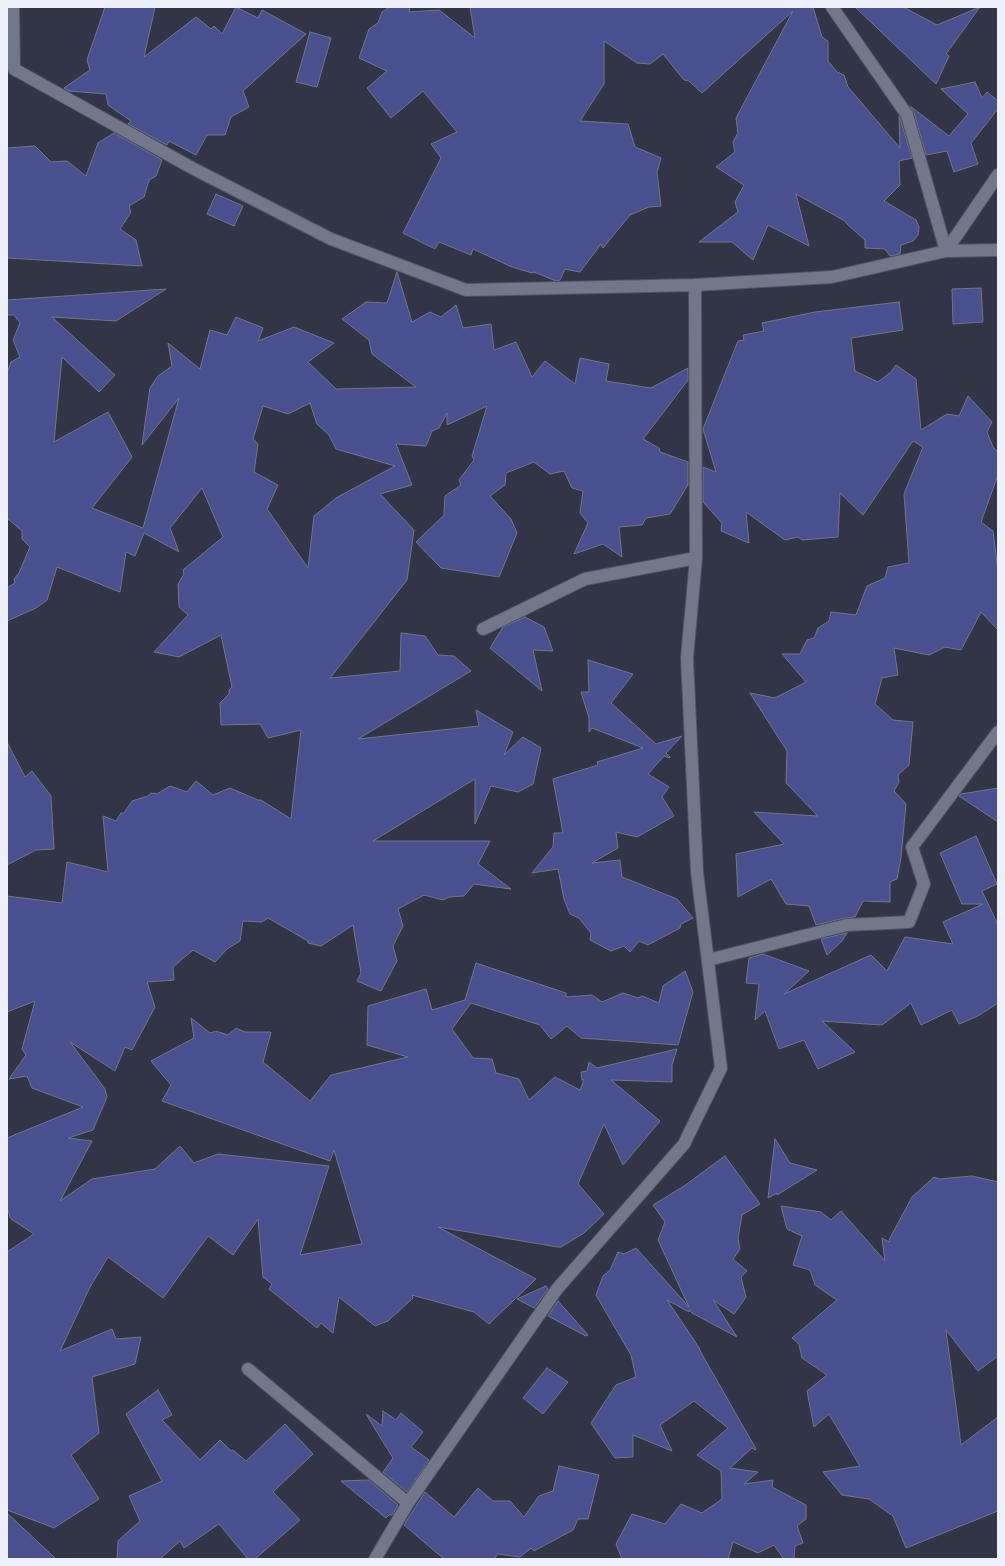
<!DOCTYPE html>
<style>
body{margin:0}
#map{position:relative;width:1005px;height:1566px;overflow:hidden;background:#313545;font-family:"Sofia Sans Condensed",sans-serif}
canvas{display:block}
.frame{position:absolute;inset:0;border:8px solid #edeffa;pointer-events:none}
</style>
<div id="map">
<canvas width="1005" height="1566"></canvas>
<div class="frame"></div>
</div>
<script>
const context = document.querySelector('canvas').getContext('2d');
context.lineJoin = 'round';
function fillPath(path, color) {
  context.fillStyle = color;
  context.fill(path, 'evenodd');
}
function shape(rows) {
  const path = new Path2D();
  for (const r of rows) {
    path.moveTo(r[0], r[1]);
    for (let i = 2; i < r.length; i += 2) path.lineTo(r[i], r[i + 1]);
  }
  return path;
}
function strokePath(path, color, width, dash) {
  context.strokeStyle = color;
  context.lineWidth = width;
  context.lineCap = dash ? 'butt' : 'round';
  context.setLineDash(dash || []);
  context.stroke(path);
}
const building = shape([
 [105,7,155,7,144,57,196,17,211,29,214,26,222,34,236,7,258,18,262,10,306,34,243,91,249,107,231,117,225,135,207,135,196,155,169,141,167,145,128,124,131,121,108,105,106,94,69,91,64,88,90,70,87,60,105,7],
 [390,7,410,7,409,12,439,10,475,38,470,7,813,7,822,37,828,41,828,61,837,72,844,75,848,87,900,148,899,116,900,118,912,158,899,161,900,185,884,201,916,220,919,227,918,235,913,241,901,245,900,254,890,256,885,249,865,248,865,240,847,224,845,221,796,194,809,246,768,225,753,260,732,242,699,242,738,212,735,202,744,185,716,167,735,152,733,142,738,133,736,118,793,11,702,93,689,81,684,80,663,54,650,64,637,63,604,41,604,84,580,121,628,124,635,147,661,158,657,172,661,206,649,207,630,215,603,248,601,244,580,272,565,269,560,280,556,281,534,272,532,273,512,267,473,249,471,255,439,242,435,249,403,233,441,158,431,144,457,132,423,91,391,118,367,88,387,71,359,58,369,29,378,23,382,12,390,7],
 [855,7,903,7,937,25,980,7,946,54,949,56,936,84,855,7],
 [310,32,331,38,317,87,296,82,310,32],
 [975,82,982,98,987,92,998,101,998,109,971,143,978,164,954,172,947,151,926,155,914,113,910,106,949,136,968,114,941,89,975,82],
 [114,133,162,160,156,176,149,180,144,197,129,206,131,212,120,229,136,240,142,266,7,258,7,148,35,146,51,162,67,161,86,176,98,143,114,133],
 [216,194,243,206,234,226,207,214,216,194],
 [397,272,412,322,430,312,441,317,456,305,463,328,491,324,494,350,516,342,532,377,545,361,575,384,580,358,609,364,606,381,651,388,688,368,688,380,643,439,659,448,660,452,688,462,688,485,670,514,646,518,642,525,619,527,622,557,603,544,574,554,588,523,580,513,583,491,572,488,564,471,550,474,534,462,506,473,505,485,490,496,511,519,517,533,499,577,441,568,416,542,444,515,445,496,461,485,459,480,474,460,472,456,487,406,447,425,447,413,439,428,432,431,426,446,396,444,412,485,380,494,414,530,407,580,330,678,400,671,401,633,425,636,438,655,454,656,471,671,358,739,479,726,476,710,513,732,504,755,523,737,541,748,533,784,518,792,491,786,475,824,475,779,373,841,490,841,478,864,511,889,474,884,464,896,449,897,443,900,424,895,398,909,403,926,393,946,397,961,381,991,357,981,361,973,353,925,321,946,308,943,308,941,268,918,262,922,243,921,240,941,227,949,215,962,193,950,173,967,174,980,147,982,155,1007,132,1050,125,1047,115,1071,70,1042,105,1089,107,1097,93,1130,68,1138,92,1141,60,1201,92,1179,155,1169,180,1146,194,1163,218,1154,329,1166,300,1255,362,1244,334,1150,330,1161,162,1101,171,1085,151,1061,194,1038,191,1018,210,1033,216,1031,228,1035,236,1028,245,1032,271,1032,263,1062,310,1101,331,1075,408,1057,367,1045,368,1006,426,989,432,1010,465,1000,476,963,566,993,566,997,592,995,602,1002,623,993,638,998,642,996,659,1003,663,986,685,971,693,992,678,1045,581,1038,567,1026,551,1039,540,1025,471,1003,452,1029,473,1058,492,1059,496,1073,519,1079,529,1100,555,1077,580,1090,584,1080,582,1080,581,1072,587,1071,589,1062,597,1068,677,1049,672,1065,672,1082,611,1080,660,1121,623,1165,604,1124,578,1184,604,1214,584,1233,561,1247,558,1247,438,1227,536,1279,489,1324,474,1312,412,1295,413,1298,388,1321,375,1326,339,1297,333,1333,321,1323,317,1328,269,1289,272,1284,263,1277,258,1219,233,1255,208,1236,163,1298,108,1257,90,1287,60,1351,112,1329,116,1339,141,1337,135,1364,92,1377,99,1433,71,1455,99,1499,54,1528,7,1510,7,1252,34,1234,11,1219,7,1208,7,1138,83,1107,32,1088,27,1076,9,1079,26,1055,22,1049,35,1001,7,1012,7,896,62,903,67,862,108,872,103,816,116,821,121,813,124,813,132,801,148,796,151,793,157,794,170,786,187,792,196,781,213,795,230,788,258,800,261,800,291,819,301,730,268,738,260,724,221,725,220,703,229,694,229,690,232,687,221,635,179,657,154,652,188,615,179,607,178,584,184,574,183,570,223,537,202,488,170,528,179,552,144,533,135,556,126,552,120,592,57,567,47,600,36,608,7,621,7,588,15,583,14,579,19,573,30,547,22,539,22,531,7,518,7,373,11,362,20,357,13,340,20,323,14,315,7,315,7,300,166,289,116,321,52,317,115,375,99,392,62,357,54,442,108,412,132,457,92,508,143,528,179,398,142,445,150,388,158,376,172,366,168,343,200,369,210,330,227,335,236,317,263,328,258,341,294,327,334,343,308,362,336,389,416,387,372,354,369,340,342,319,366,302,387,303,397,272],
 [310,403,317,424,329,435,336,449,395,466,336,498,314,516,308,568,267,509,278,485,254,472,258,444,253,439,263,406,288,414,310,403],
 [981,288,983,322,953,324,952,289,981,288],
 [899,302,903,330,851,338,855,371,878,382,891,372,896,365,916,379,921,430,947,414,959,416,968,396,992,422,987,432,993,447,998,452,998,475,981,522,993,531,998,571,998,630,981,612,961,650,945,647,929,655,894,648,898,675,882,678,875,704,893,720,913,722,909,765,898,775,899,782,894,791,906,804,901,858,897,879,890,882,890,902,863,901,855,917,845,918,816,925,809,906,786,904,771,879,738,897,736,854,784,844,754,812,818,816,786,783,787,751,750,693,775,698,806,682,782,654,800,654,807,640,814,638,818,628,829,621,831,612,856,615,867,586,885,578,888,567,909,563,904,494,923,447,913,441,863,515,840,493,838,537,802,540,798,537,785,540,746,512,749,543,721,531,722,523,703,502,703,467,716,472,703,429,738,341,744,340,743,335,764,331,762,323,815,312,899,302],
 [525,617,544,627,553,651,533,650,542,691,490,648,503,627,525,617],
 [588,660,633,674,611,703,656,744,682,736,666,753,670,757,670,758,664,756,648,774,669,787,662,797,674,816,637,837,616,832,618,848,592,863,620,860,622,877,677,899,693,918,681,924,680,928,648,945,639,941,630,952,624,946,611,951,590,940,591,933,579,918,570,914,564,899,558,869,532,873,553,847,554,833,563,833,553,779,598,765,597,762,643,748,592,728,589,732,589,718,581,692,589,692,588,660],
 [7,742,25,777,32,771,51,796,54,849,36,850,7,865,7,742],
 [998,788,998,822,959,796,961,794,998,788],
 [976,836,997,884,982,891,998,925,998,1003,978,1016,959,1024,952,1010,921,1025,911,1003,882,1025,822,1021,855,1052,818,1069,804,1040,779,1049,765,1011,755,1020,759,984,746,983,749,958,763,954,809,971,784,994,871,955,887,971,905,937,953,944,943,922,983,904,962,904,940,853,976,836],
 [847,933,842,941,827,955,821,939,847,933],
 [775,1139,790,1163,817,1170,777,1195,777,1193,768,1198,775,1139],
 [725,1156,760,1204,742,1215,738,1238,740,1249,733,1259,747,1271,741,1277,746,1297,734,1314,713,1300,737,1337,692,1313,690,1310,689,1312,667,1300,700,1349,699,1349,756,1449,755,1450,752,1448,730,1468,758,1472,744,1484,773,1480,772,1487,806,1505,806,1519,797,1526,803,1543,795,1546,794,1559,784,1559,774,1545,758,1553,733,1542,728,1559,622,1559,616,1544,632,1514,665,1524,681,1504,702,1513,722,1499,721,1471,697,1455,728,1428,694,1401,660,1425,672,1451,633,1435,633,1457,615,1458,591,1423,616,1385,636,1377,631,1355,596,1295,603,1276,610,1270,618,1252,624,1254,636,1248,689,1307,658,1240,665,1222,653,1205,684,1186,725,1156],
 [972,1176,998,1182,998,1356,978,1371,946,1330,961,1445,998,1417,998,1511,906,1548,893,1516,869,1499,842,1495,823,1472,860,1466,829,1414,814,1427,807,1391,827,1375,802,1358,799,1344,792,1338,837,1300,815,1285,810,1270,793,1265,802,1236,787,1229,781,1206,821,1212,831,1220,841,1211,885,1261,882,1238,889,1242,890,1238,912,1197,934,1177,939,1179,972,1176],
 [546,1286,548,1289,534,1308,517,1299,546,1286],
 [558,1301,588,1335,586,1336,548,1316,558,1301],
 [547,1368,568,1382,543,1414,523,1398,547,1368],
 [158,1390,172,1415,162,1420,200,1460,220,1440,231,1451,233,1450,246,1461,285,1424,313,1454,273,1492,300,1520,255,1559,248,1559,219,1524,184,1548,180,1541,160,1559,117,1559,118,1541,140,1521,129,1496,162,1481,126,1414,158,1390],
 [383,1411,396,1420,401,1413,423,1432,411,1447,429,1460,407,1492,383,1472,393,1458,366,1414,382,1426,383,1411],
 [559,1466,599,1475,588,1519,578,1519,573,1530,534,1551,531,1548,520,1557,498,1554,494,1559,444,1559,404,1525,425,1492,454,1517,478,1488,493,1501,510,1501,524,1517,539,1496,553,1491,559,1466],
 [369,1480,398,1505,392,1515,389,1515,386,1518,341,1481,369,1480],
 [7,1513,56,1559,7,1559,7,1513]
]);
fillPath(building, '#485090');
strokePath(building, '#727688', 1);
const minor = shape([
 [13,7,14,69,194,169,331,239,466,290,695,285,832,277,946,251,998,250],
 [832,7,907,115,946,251,998,175],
 [483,629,585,579,696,558],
 [708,960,847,925,909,922,924,884,912,847,998,732],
 [248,1369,408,1503],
 [375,1559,408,1503,557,1289,684,1144,721,1068,697,872,687,658,696,558,695,285]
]);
strokePath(minor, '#505361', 14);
strokePath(minor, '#73778a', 12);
</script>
